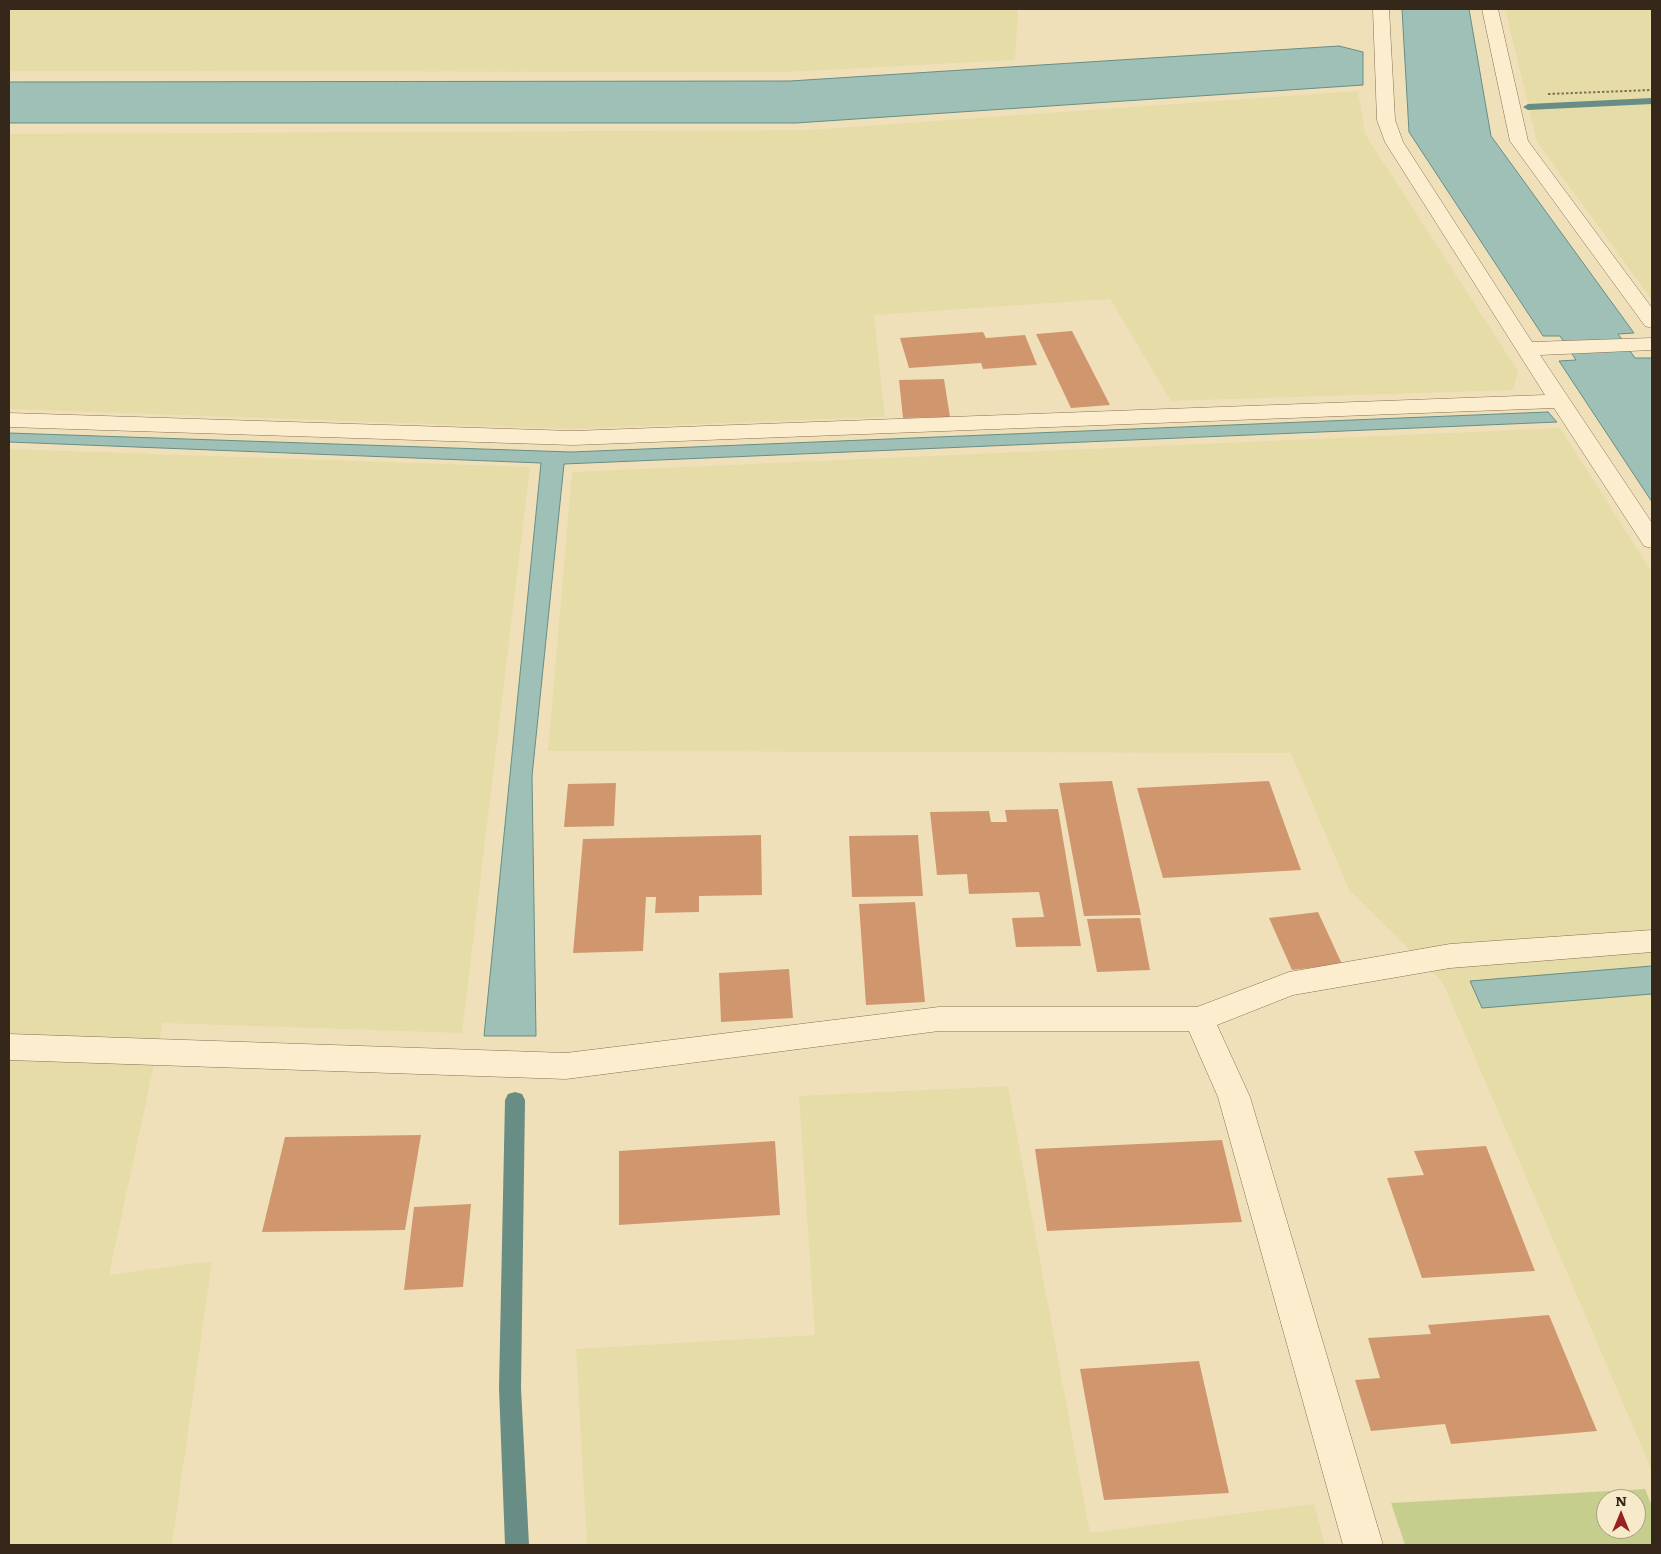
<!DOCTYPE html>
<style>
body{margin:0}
#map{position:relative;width:1661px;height:1554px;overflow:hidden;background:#f0e0ba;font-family:Literata,serif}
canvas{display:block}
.frame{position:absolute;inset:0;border:10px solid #35271a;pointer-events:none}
.north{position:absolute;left:1596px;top:1489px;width:50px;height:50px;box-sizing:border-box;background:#f7eaca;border:1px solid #a99c84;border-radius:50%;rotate:0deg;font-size:14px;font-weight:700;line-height:20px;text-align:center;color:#35271a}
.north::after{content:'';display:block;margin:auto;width:18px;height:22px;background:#992121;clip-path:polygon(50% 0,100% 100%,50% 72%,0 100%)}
</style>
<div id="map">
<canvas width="1661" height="1554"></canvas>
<div class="frame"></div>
<div class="north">N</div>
</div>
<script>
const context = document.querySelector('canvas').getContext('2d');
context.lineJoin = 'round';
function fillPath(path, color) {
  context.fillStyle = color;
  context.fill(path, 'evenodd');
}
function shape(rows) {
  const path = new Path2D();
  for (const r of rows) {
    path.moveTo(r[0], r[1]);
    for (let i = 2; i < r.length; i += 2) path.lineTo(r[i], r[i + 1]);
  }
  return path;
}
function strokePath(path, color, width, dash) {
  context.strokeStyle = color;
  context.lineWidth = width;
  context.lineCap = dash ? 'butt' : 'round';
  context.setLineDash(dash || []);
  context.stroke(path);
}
fillPath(shape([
 [9,9,1018,9,1015,60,786,72,9,71],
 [1505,9,1652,9,1652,300,1537,142],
 [1358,91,1365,134,1518,371,1513,390,1171,401,1110,299,874,315,885,417,570,429,9,409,9,134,808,130],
 [1560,428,1652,572,1652,1471,1442,981,1349,890,1291,753,548,751,572,472],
 [9,449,530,467,462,1033,163,1023,109,1275,212,1261,172,1545,9,1545],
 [1008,1086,1090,1533,1314,1504,1325,1545,587,1545,576,1349,815,1335,799,1096]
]), '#e6dca7');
fillPath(shape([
 [1645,1489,1652,1506,1652,1545,1405,1545,1391,1503],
 [1606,1499,1636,1499,1636,1529,1606,1529]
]), '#c6ce8e');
const water = shape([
 [1402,9,1469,9,1491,136,1634,333,1618,334,1635,358,1652,358,1652,502,1559,361,1576,360,1560,336,1543,336,1409,132,1402,9],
 [1339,46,1363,52,1363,85,796,123,9,123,9,82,790,81,1339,46],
 [1548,412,1557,422,564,464,532,776,536,1036,484,1036,541,463,9,442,9,433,571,452,1548,412],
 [1652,966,1652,994,1482,1008,1470,981,1652,966]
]);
fillPath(water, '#9fc0b6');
strokePath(water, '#678d84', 1);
fillPath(shape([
 [1652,98,1652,104,1528,110,1523,107,1528,104,1652,98],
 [515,1092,522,1094,525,1100,521,1388,529,1545,505,1545,499,1388,505,1100,508,1094,515,1092]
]), '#678d84');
fillPath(shape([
 [1072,331,1110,405,1071,408,1036,334],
 [983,332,986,338,1025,335,1037,365,983,369,981,363,909,368,900,338],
 [944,379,950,417,903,418,899,380],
 [1112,781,1141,915,1084,916,1059,783],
 [1269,781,1301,870,1163,878,1137,788],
 [616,783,614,826,564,827,568,784],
 [1058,809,1081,946,1016,947,1012,918,1044,917,1039,892,969,894,967,874,937,875,930,812,989,811,991,822,1007,822,1005,810],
 [761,835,762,895,699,896,699,912,655,913,656,897,646,897,643,951,573,953,583,839],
 [918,835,923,896,852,897,849,836],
 [915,902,925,1002,866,1005,859,904],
 [1318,912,1342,964,1292,970,1269,918],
 [1140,918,1150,970,1097,972,1087,919],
 [789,969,793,1018,721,1022,719,973],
 [421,1135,405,1230,262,1232,285,1137],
 [1222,1140,1242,1222,1047,1231,1035,1149],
 [775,1141,780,1215,619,1225,619,1151],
 [1486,1146,1535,1271,1422,1278,1387,1178,1424,1175,1414,1151],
 [471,1204,463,1287,404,1290,414,1207],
 [1549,1315,1597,1431,1451,1444,1445,1424,1371,1431,1355,1380,1380,1378,1368,1338,1431,1334,1428,1325],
 [1199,1361,1229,1493,1104,1500,1080,1369]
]), '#d0976e');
const minor = shape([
 [1373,9,1389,9,1395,120,1403,142,1532,342,1652,338,1652,350,1540,355,1652,523,1652,548,1644,546,1554,408,573,445,9,427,9,413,573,431,1545,395,1385,142,1377,120,1373,9],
 [1482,9,1498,9,1528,141,1652,308,1652,328,1645,326,1510,141,1482,9],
 [1652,930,1652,952,1450,968,1293,995,1217,1025,1250,1097,1383,1545,1343,1545,1218,1097,1189,1031,939,1031,566,1079,9,1060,9,1034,566,1053,939,1007,1197,1007,1289,972,1450,944,1652,930]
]);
strokePath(minor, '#876f54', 1);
strokePath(shape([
 [1548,94,1652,90]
]), '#876f54', 2, [2.5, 2]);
fillPath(minor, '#fbedce');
</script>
